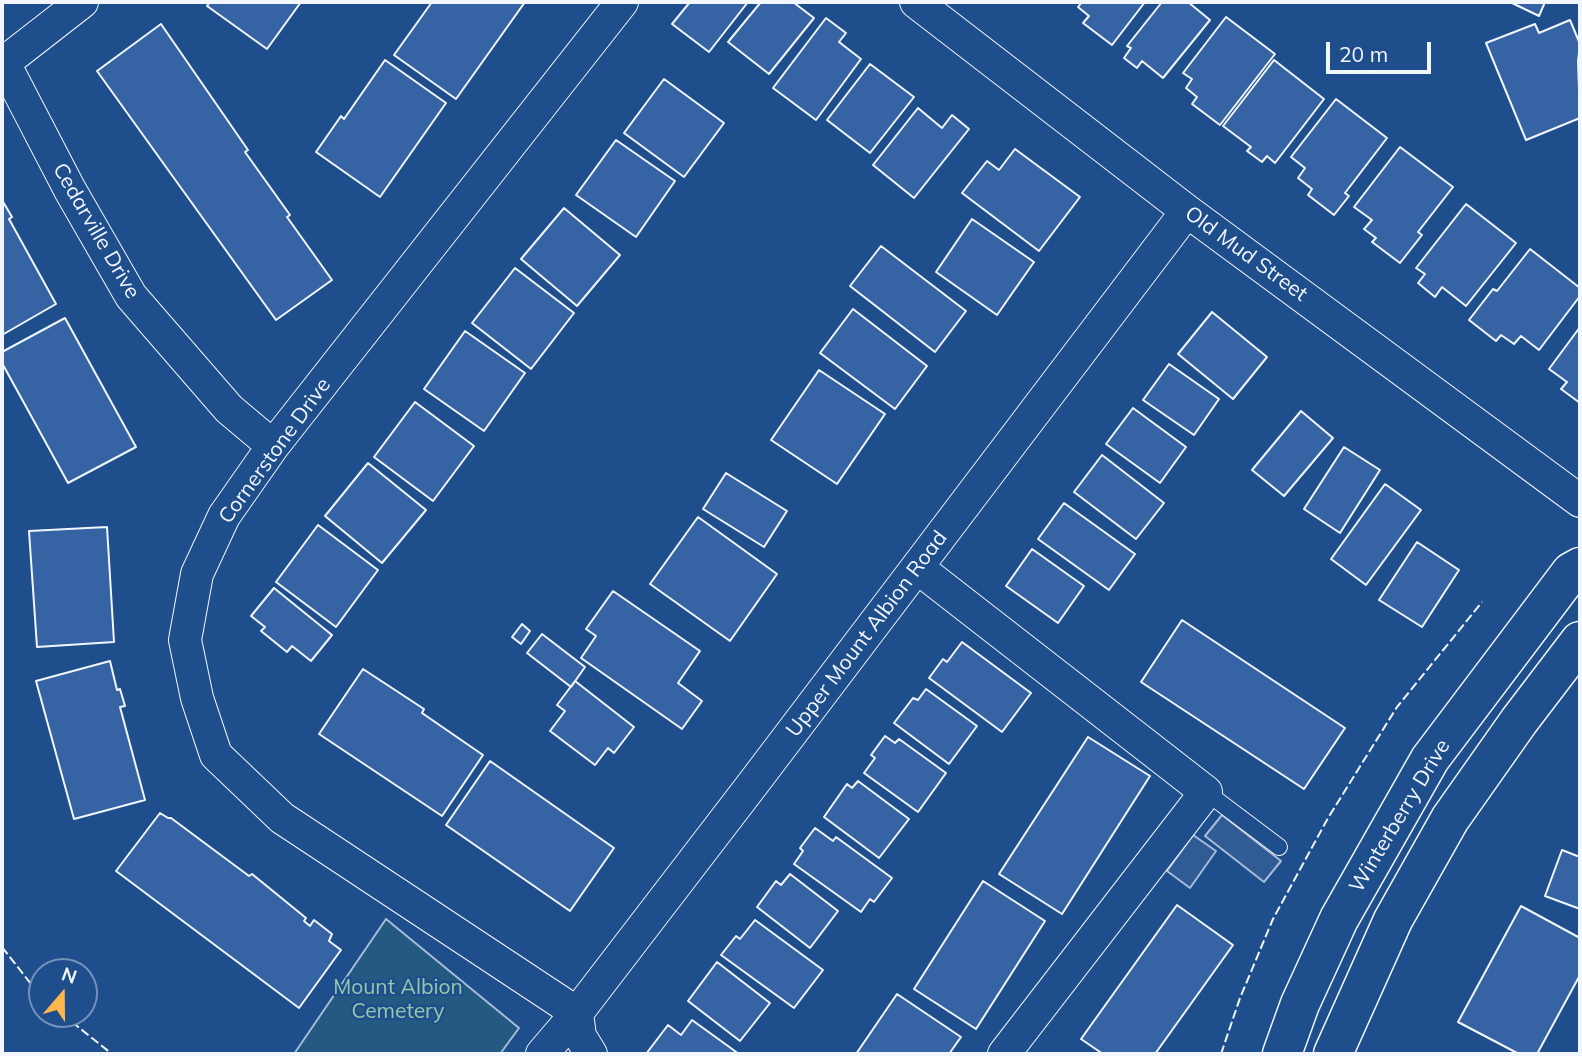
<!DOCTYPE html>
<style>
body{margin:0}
#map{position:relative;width:1582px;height:1056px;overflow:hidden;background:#1f4e8c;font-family:Mulish,sans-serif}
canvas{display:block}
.frame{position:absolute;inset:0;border:4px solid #f2f6ff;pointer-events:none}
.north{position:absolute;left:28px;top:958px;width:70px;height:70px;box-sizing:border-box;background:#1f4e8c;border:2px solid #7391ba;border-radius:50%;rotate:20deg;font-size:19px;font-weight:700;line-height:28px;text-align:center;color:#f2f6ff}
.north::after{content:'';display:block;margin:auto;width:24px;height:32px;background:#ffb74d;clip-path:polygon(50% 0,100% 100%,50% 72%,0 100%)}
.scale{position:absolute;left:1326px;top:42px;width:105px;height:32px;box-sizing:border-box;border:4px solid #f2f6ff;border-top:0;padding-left:9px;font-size:21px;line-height:24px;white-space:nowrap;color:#f2f6ff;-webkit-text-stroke:5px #1f4e8c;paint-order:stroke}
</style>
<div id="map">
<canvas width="1582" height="1056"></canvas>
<div class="frame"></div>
<div class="north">N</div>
<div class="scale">20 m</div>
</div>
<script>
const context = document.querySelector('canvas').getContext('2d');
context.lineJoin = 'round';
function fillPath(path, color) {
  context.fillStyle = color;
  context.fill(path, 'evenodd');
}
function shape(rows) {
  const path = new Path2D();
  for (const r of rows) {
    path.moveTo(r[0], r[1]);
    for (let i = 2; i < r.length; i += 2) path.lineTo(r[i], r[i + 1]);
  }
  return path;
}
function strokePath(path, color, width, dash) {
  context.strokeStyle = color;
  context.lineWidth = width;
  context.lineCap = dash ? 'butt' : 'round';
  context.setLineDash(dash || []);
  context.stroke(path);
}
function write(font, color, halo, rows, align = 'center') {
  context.font = font + ' Mulish,sans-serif';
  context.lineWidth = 5;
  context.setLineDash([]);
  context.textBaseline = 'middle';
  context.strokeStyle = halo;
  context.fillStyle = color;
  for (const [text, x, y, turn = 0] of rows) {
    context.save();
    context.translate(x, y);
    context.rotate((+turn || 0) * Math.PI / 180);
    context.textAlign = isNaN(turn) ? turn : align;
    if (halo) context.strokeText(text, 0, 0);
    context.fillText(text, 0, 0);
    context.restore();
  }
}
const green = shape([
 [386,919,519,1028,500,1054,294,1054,386,919]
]);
fillPath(green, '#245a82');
strokePath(green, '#a8bbd7', 2);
const parking = shape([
 [1222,815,1281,861,1264,882,1205,836,1222,815],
 [1193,835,1216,851,1190,888,1167,871,1193,835]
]);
fillPath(parking, '#305b95');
strokePath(parking, '#a8bbd7', 2);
const building = shape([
 [210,2,301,2,267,49,207,6,210,2],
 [432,2,525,2,456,99,394,55,432,2],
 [690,2,748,2,709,52,672,24,690,2],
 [761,2,793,2,814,18,769,74,728,42,761,2],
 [1082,2,1145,2,1112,45,1083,23,1089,16,1078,7,1082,2],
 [1162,2,1188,2,1210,20,1163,78,1142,61,1137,68,1124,58,1131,48,1127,46,1162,2],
 [1510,2,1545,2,1539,16,1510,2],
 [1226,17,1275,54,1220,125,1192,104,1197,97,1186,88,1192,79,1183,73,1226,17],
 [826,18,846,33,839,42,861,59,816,120,773,88,826,18],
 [1570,20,1580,44,1578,61,1580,118,1526,140,1486,43,1535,24,1539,33,1570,20],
 [161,24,248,150,245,152,290,215,287,217,332,280,276,320,97,71,161,24],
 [385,60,446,103,380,197,316,152,341,116,344,119,385,60],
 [1274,60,1324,99,1275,163,1267,156,1262,162,1247,151,1251,147,1223,126,1274,60],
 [870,64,914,97,870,153,827,120,870,64],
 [664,79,724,123,684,177,624,133,664,79],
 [1336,99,1387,138,1345,193,1349,196,1334,215,1308,195,1312,189,1298,178,1305,168,1291,157,1336,99],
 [918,108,942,128,952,115,969,129,914,198,873,165,918,108],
 [616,140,675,181,636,237,576,195,616,140],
 [1400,147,1453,187,1418,232,1422,235,1400,263,1372,242,1376,238,1364,229,1372,220,1354,207,1400,147],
 [1015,149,1080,197,1039,251,962,193,987,161,999,170,1015,149],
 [2,200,12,217,9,219,56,304,2,335,2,200],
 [1466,204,1516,243,1466,306,1442,287,1435,297,1418,283,1425,274,1416,268,1466,204],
 [564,208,620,255,577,306,521,259,564,208],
 [972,219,1034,262,997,315,936,272,972,219],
 [881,246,966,311,935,352,850,286,881,246],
 [1530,249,1580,288,1580,296,1539,350,1521,336,1514,344,1501,335,1496,341,1469,320,1493,289,1497,291,1530,249],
 [515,268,574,313,531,369,472,323,515,268],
 [853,309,927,366,895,409,820,353,853,309],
 [1212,312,1267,357,1233,399,1178,354,1212,312],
 [65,318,136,447,68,483,2,363,2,352,65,318],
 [1580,327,1580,403,1561,389,1567,382,1549,369,1580,327],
 [465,331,525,373,484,431,424,389,465,331],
 [1169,364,1219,399,1194,435,1143,400,1169,364],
 [819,370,885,414,837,484,771,440,819,370],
 [415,402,474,446,433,501,374,457,415,402],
 [1133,408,1186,447,1160,483,1106,444,1133,408],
 [1301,411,1333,438,1284,496,1252,470,1301,411],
 [1344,447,1380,470,1340,533,1304,509,1344,447],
 [1102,455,1164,503,1136,539,1074,492,1102,455],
 [368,463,426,510,382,563,325,516,368,463],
 [726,473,787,511,764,547,703,509,726,473],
 [1385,484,1421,510,1366,585,1331,559,1385,484],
 [1064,503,1135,554,1109,590,1038,539,1064,503],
 [698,517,777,574,730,641,650,584,698,517],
 [318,525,378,570,336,627,276,582,318,525],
 [107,527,114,642,37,647,29,531,107,527],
 [1417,542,1459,570,1422,627,1379,600,1417,542],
 [1032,549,1084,586,1058,623,1006,586,1032,549],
 [274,588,332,635,311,661,292,646,287,652,261,631,265,627,251,616,274,588],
 [613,591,700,651,678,683,702,701,682,729,581,658,596,636,586,629,613,591],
 [1182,620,1345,728,1304,789,1141,682,1182,620],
 [522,624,530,631,521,644,512,637,522,624],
 [542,634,585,667,571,687,527,653,542,634],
 [962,642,1031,693,1002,732,929,678,943,659,947,662,962,642],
 [110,661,117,690,120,689,125,706,120,707,145,800,74,819,36,681,110,661],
 [363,669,424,709,422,713,483,755,442,816,319,734,363,669],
 [575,681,634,727,614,753,608,748,595,765,550,731,565,711,557,705,575,681],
 [926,689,977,726,949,764,894,723,913,698,918,700,926,689],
 [885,736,895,743,899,739,946,773,918,812,864,773,875,758,871,755,885,736],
 [1088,737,1150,776,1062,914,999,874,1088,737],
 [490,761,614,848,570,911,446,825,490,761],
 [858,781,909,819,879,858,824,817,847,784,852,788,858,781],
 [160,813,168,818,171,818,249,876,252,874,306,918,304,921,310,926,314,920,332,934,329,941,341,950,299,1008,116,871,160,813],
 [815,828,833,841,836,837,892,878,874,902,870,899,861,912,794,864,803,851,800,848,815,828],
 [1562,850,1580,857,1580,909,1545,896,1562,850],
 [790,874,838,911,810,948,757,907,776,881,781,885,790,874],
 [983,881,1045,921,976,1029,914,989,983,881],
 [1177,905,1233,945,1155,1054,1103,1054,1081,1039,1177,905],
 [1521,906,1580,938,1580,975,1537,1054,1519,1054,1458,1022,1521,906],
 [755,920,823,970,794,1008,721,955,736,936,740,939,755,920],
 [717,962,770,1003,740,1041,688,1001,717,962],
 [897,994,961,1037,949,1054,856,1054,897,994],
 [692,1020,739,1054,646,1054,668,1025,681,1035,692,1020]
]);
fillPath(building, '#3563a3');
strokePath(building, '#f2f6ff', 2);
const lane = shape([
 [1206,792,1279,847]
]);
const street = shape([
 [916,2,1187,211,1580,501],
 [2,59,70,190,131,296,229,409,273,446],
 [5,62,82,2],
 [918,568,1206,792,1004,1054],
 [542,1054,577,1013,755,781,1187,211],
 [591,1054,580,1036,577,1013,282,818,216,755,197,698,185,640,197,574,224,516,273,446,622,2]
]);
const secondary = shape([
 [1282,1054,1300,1004,1339,919,1430,759,1571,572,1580,567],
 [1333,1054,1393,920,1450,819,1519,721,1580,641]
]);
strokePath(lane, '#f2f6ff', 18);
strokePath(street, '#f2f6ff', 34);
strokePath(secondary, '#f2f6ff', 41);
strokePath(lane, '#1f4e8c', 16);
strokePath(street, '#1f4e8c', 32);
strokePath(secondary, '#1f4e8c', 38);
strokePath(shape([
 [2,947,42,998],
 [62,1014,112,1054],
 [1221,1054,1240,998,1273,919,1328,818,1397,707,1482,602]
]), '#f2f6ff', 2, [9, 3.5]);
write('21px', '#f2f6ff', '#1f4e8c', [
 ["Cedarville Drive",96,231,60],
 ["Old Mud Street",1246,254,36],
 ["Cornerstone Drive",275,451,-54],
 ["Upper Mount Albion Road",867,634,-53],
 ["Winterberry Drive",1400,816,-59]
]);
write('21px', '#97c8a6', '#1f4e8c', [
 ["Mount Albion",398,988],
 ["Cemetery",398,1012]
]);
</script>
